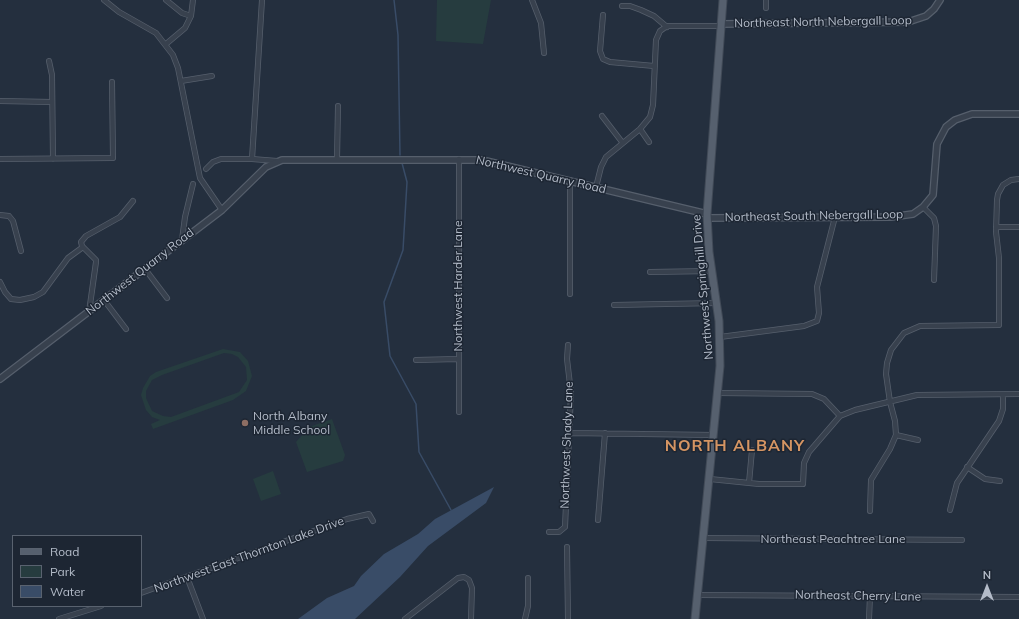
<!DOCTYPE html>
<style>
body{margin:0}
#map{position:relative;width:1019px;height:619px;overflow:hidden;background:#242f3e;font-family:Mulish,sans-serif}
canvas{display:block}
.legend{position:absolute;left:12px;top:535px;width:130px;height:72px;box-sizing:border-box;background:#1d2633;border:1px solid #59626f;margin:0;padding:5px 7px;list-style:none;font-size:12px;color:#b4bcc9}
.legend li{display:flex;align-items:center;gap:8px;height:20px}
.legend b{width:20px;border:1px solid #59626f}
.north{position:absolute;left:967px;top:567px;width:40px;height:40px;-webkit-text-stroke:3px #1d2633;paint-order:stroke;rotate:0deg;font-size:11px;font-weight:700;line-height:16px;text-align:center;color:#b4bcc9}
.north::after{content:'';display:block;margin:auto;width:14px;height:18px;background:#b4bcc9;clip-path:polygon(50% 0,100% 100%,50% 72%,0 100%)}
</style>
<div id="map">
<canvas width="1019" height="619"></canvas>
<ul class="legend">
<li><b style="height:5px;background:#56606e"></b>Road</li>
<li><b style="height:11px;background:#263c3f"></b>Park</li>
<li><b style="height:11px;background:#394c67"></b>Water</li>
</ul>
<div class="north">N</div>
</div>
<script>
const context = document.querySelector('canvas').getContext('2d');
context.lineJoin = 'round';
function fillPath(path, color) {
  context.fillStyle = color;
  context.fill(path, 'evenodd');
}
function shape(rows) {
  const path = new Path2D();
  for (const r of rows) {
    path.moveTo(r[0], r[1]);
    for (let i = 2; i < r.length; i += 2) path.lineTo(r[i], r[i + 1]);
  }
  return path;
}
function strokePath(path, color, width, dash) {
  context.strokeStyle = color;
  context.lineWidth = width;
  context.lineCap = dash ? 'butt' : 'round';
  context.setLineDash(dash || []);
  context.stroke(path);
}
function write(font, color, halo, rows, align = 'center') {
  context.font = font + ' Mulish,sans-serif';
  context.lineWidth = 3;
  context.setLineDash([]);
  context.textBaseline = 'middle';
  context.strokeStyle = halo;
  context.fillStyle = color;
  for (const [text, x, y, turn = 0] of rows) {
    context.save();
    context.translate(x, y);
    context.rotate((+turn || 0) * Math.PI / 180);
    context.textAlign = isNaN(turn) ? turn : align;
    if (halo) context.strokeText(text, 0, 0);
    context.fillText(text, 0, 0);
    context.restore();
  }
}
fillPath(shape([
 [437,0,491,0,483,44,436,41],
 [223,349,240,352,248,361,252,376,246,391,233,400,153,429,151,424,160,420,152,417,146,410,141,395,143,388,150,376,156,372],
 [224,353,232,354,238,357,246,367,247,380,239,392,171,417,163,416,152,411,146,398,146,391,152,380,162,375],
 [332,419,345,455,343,461,307,472,296,442,309,427],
 [273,471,281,494,261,501,253,479]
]), '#263c3f');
fillPath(shape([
 [494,487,486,503,428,546,400,577,355,619,298,619,327,598,354,586,361,576,384,554,418,534,435,519]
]), '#394c67');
strokePath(shape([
 [394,0,398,35,400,155],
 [402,163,407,182,403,250,384,302,390,356,416,404,419,452,451,510]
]), '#394c67', 1.5);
const minor = shape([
 [104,0,119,12,156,33,173,55,178,68,200,178,222,210],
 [166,0,182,13,191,16],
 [532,0,541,23,544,53],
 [622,6,630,6,641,10,654,16,667,27],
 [766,8,766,0],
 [603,15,600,51,603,59,610,62,654,66],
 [166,44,185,28,191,16,193,0],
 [49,61,52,75,53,159],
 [181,81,212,76],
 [0,101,52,102],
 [602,116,622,142],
 [640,129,649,142],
 [0,159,113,158,112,82],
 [252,159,262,0],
 [337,159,338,106],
 [206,169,213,162,221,159,252,159,277,161],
 [596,187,601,167,606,157,640,129,650,117,653,105,656,40,660,31,667,26,721,26],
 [923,207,934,218,936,226,934,280],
 [0,215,9,216,13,221,21,251],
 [996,227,1019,227],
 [182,240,185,217,193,184],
 [145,269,167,298],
 [650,272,712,271],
 [0,282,5,292,11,299,20,300,34,297,43,292,68,258,83,247],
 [570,294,570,180],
 [104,300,126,329],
 [614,305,717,303],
 [89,312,96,262,96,260,82,246,81,242,86,236,120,217,133,201],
 [720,337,804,326,817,321,819,313,817,287,835,217],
 [416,360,458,359],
 [718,393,812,394,824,399,840,416,855,410,917,395,1019,394],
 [459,412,459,159],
 [570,433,714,435],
 [896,435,918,440],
 [967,467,985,479,1000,481],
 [710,479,759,484,803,484,804,463,809,452,840,416],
 [749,483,752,450],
 [950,510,957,483,999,421,1003,409,1003,396],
 [870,511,871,480,890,449,896,435,895,421,890,402,886,374,887,363,891,350,904,333,920,326,999,325,999,258,996,232,997,200,998,194,1003,185,1011,180,1019,179],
 [598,520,605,433],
 [549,532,559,532,565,527,571,393,567,359,568,345],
 [704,538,962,540],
 [567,547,568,619],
 [187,577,203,619],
 [141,593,347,519,369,514,373,521],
 [698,595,1019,597],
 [59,619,101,606],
 [405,619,458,578,464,577,469,580,472,588,471,619],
 [525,619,528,606,528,578],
 [869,619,870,596]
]);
const tertiary = shape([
 [721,24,908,22,926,16,934,9,940,0],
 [707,218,891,217,913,214,923,207,933,195,937,144,946,127,955,120,972,114,1019,114],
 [0,379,222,210,266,167,282,160,482,160,707,214]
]);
const primary = shape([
 [695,619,720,366,719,321,709,252,707,214,723,0]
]);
strokePath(minor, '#565f6c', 6);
strokePath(tertiary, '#565f6c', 8);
strokePath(primary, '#414a57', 9);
strokePath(minor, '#38414e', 4.5);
strokePath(tertiary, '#38414e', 5.5);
strokePath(primary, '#56606e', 7);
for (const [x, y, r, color] of [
 [245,423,4,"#8d6e63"]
]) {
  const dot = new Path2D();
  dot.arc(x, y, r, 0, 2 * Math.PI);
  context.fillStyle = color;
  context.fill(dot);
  strokePath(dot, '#1d2633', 1.5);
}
write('12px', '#b4bcc9', '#1d2633', [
 ["Northeast North Nebergall Loop",823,22,-1],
 ["Northwest Quarry Road",541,175,13],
 ["Northeast South Nebergall Loop",814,216,-1],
 ["Northwest Quarry Road",140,272,-38],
 ["Northwest Harder Lane",458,286,-90],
 ["Northwest Springhill Drive",703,287,-95],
 ["Northwest Shady Lane",567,445,-88],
 ["Northeast Peachtree Lane",833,539],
 ["Northwest East Thornton Lake Drive",249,555,-20],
 ["Northeast Cherry Lane",858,596,1]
]);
write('12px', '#b4bcc9', '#1d2633', [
 ["North Albany",253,416],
 ["Middle School",253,430]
], 'left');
context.letterSpacing = '1px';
write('bold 16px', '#d59563', '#1d2633', [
 ["NORTH ALBANY",735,446]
]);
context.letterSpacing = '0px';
</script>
